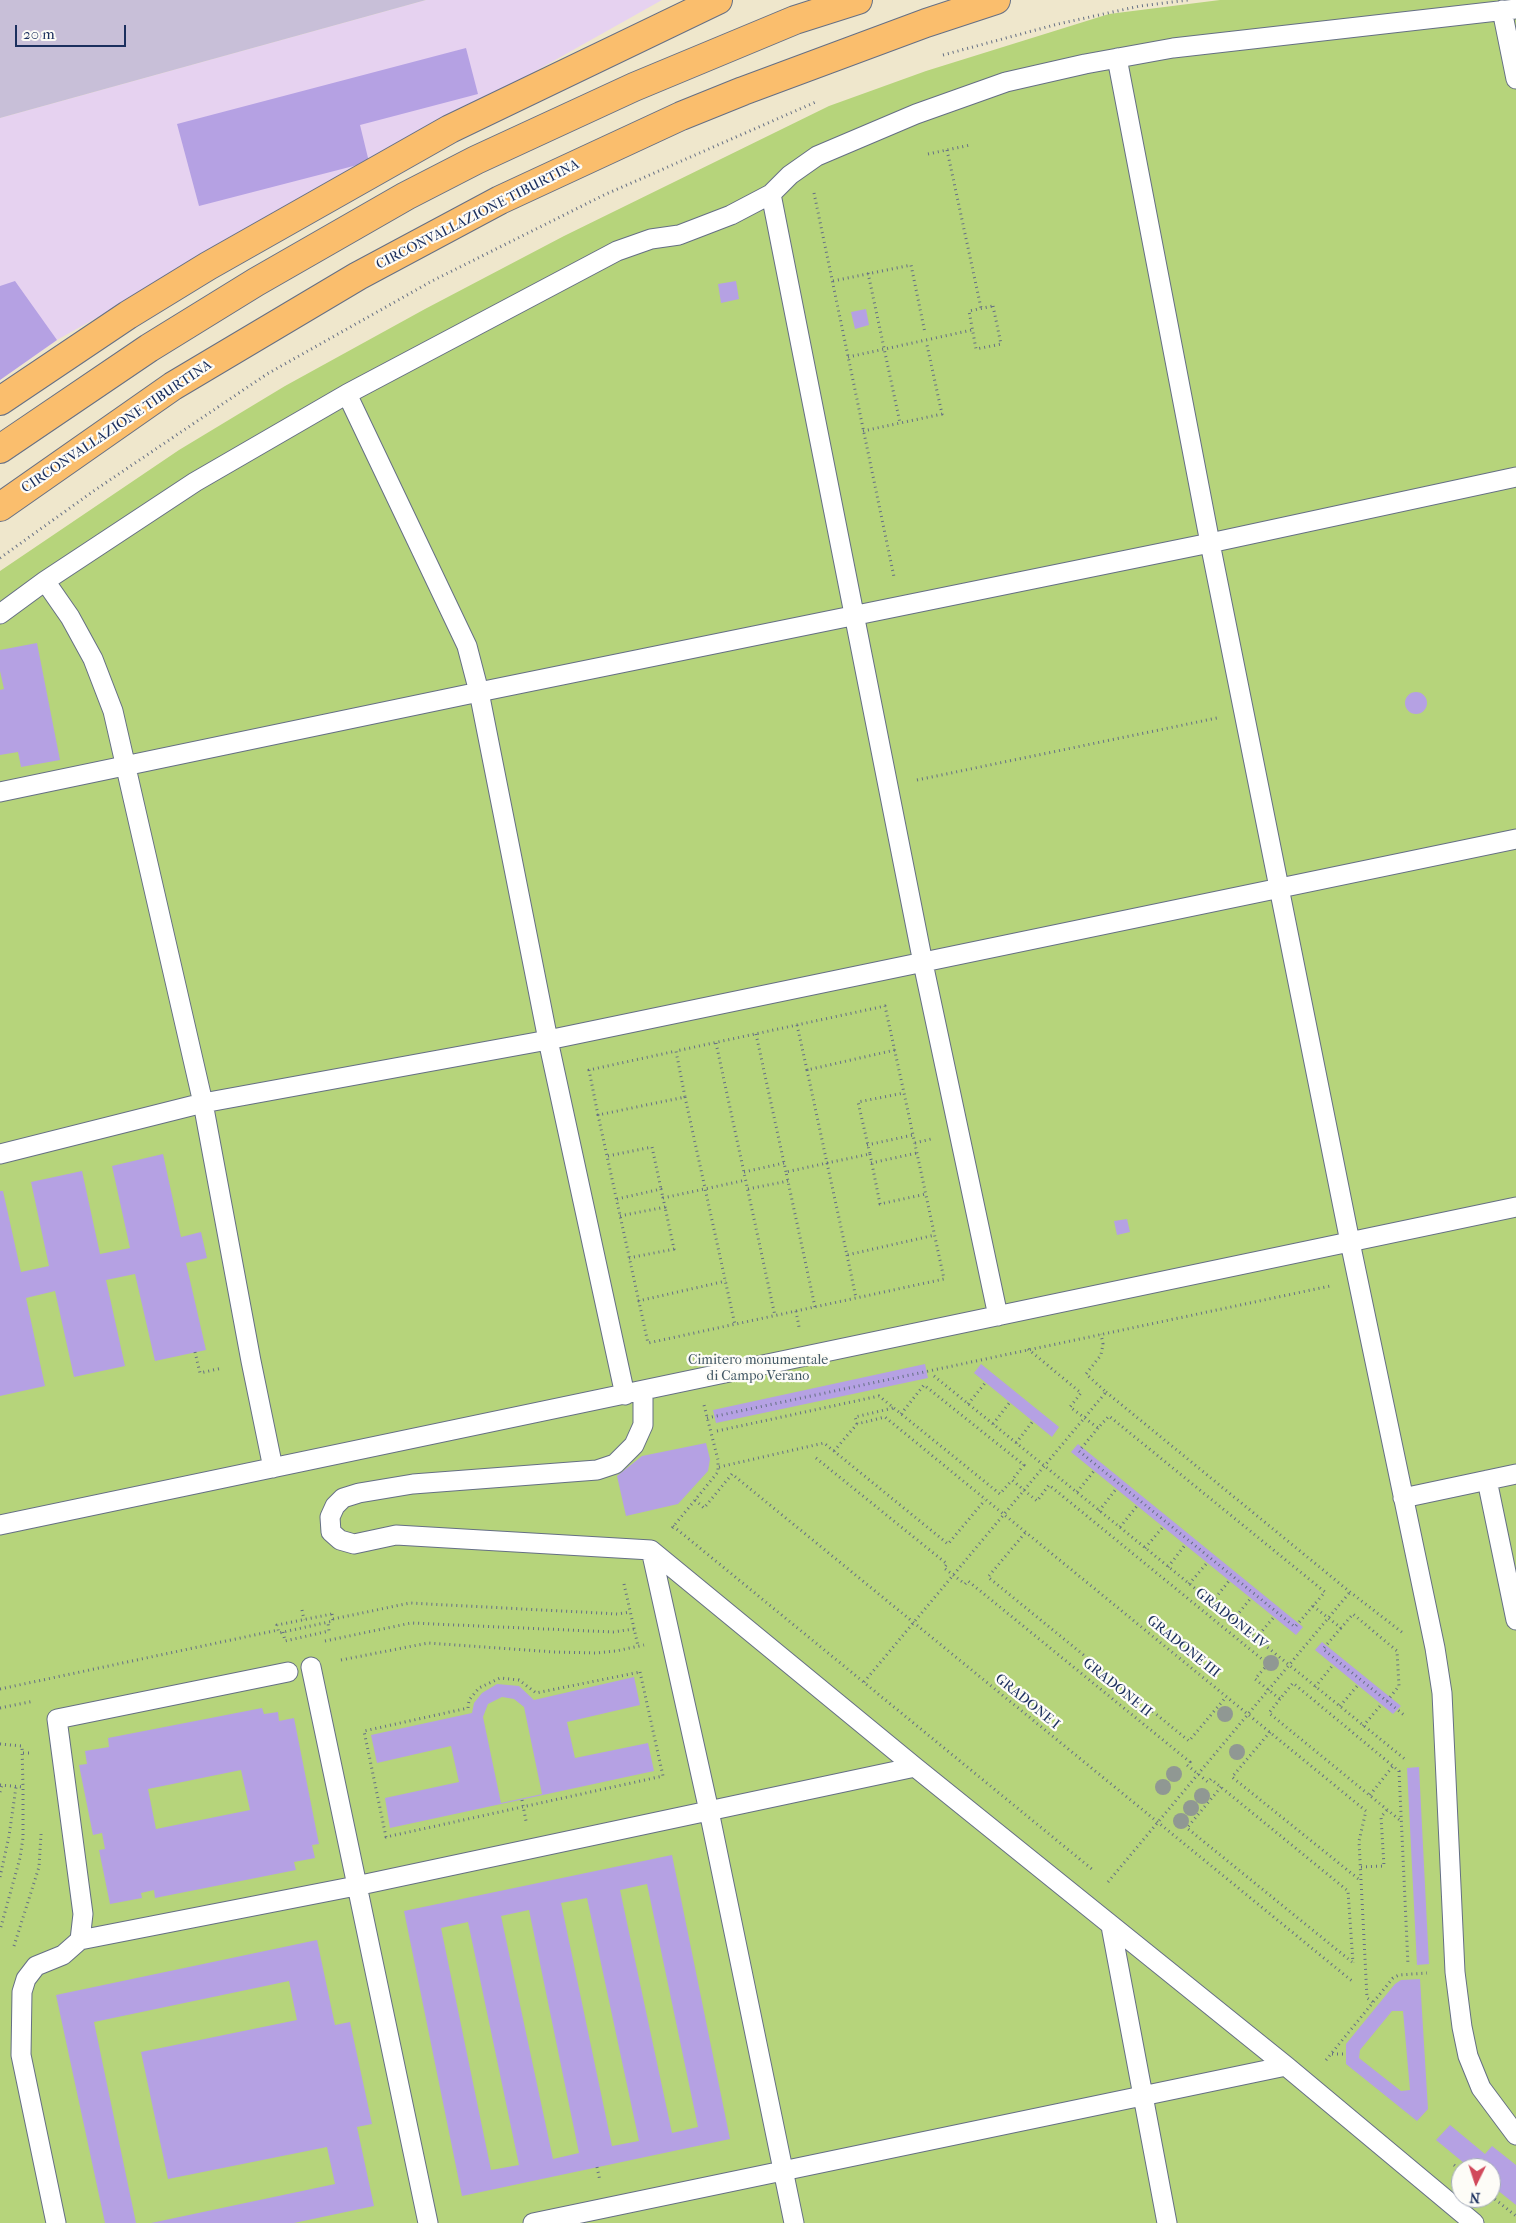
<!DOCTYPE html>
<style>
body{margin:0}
#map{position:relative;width:1516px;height:2223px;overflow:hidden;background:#efe7cc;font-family:"IM FELL French Canon",serif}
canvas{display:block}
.north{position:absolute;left:1451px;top:2158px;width:50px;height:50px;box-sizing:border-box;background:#fdfcf7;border:1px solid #a3aaba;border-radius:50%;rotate:184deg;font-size:14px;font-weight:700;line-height:20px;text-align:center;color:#1b2f5e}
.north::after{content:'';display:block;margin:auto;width:18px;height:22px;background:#d1495b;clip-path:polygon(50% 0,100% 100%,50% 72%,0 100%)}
.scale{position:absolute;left:15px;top:25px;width:111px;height:22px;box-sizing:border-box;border:2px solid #1b2f5e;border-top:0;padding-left:6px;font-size:15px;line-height:18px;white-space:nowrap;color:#1b2f5e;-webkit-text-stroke:4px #fdfcf7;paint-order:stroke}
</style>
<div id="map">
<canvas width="1516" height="2223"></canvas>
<div class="north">N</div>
<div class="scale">20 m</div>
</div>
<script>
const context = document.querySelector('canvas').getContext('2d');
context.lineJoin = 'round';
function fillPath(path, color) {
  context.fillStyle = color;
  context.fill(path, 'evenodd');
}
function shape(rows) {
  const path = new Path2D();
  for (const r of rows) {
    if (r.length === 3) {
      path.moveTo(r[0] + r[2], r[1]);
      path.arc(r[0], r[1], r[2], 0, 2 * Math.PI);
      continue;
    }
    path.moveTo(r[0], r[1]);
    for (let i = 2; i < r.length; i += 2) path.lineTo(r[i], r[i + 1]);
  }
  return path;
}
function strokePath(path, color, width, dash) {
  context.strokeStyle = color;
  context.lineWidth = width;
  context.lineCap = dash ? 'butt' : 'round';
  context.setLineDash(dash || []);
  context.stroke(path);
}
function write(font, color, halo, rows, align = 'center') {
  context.font = font + ' "IM FELL French Canon",serif';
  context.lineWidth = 4.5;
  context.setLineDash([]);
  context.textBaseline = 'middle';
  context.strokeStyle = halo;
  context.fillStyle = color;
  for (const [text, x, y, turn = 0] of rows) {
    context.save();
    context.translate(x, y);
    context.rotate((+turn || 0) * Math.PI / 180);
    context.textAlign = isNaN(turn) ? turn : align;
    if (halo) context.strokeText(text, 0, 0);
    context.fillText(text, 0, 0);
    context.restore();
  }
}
fillPath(shape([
 [426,0,662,0,57,340,0,380,0,118]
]), '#e6d2f0');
fillPath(shape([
 [0,0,426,0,0,118]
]), '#c8bfd8');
fillPath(shape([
 [1220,0,1516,0,1516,2223,0,2223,0,571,179,450,285,386,425,309,564,236,829,106,926,71,1109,14],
 [1461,2168,1491,2168,1491,2198,1461,2198]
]), '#b6d47b');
fillPath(shape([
 [466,48,478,94,360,125,369,162,199,206,177,124],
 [15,281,57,340,0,380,0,286],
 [736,281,739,299,721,303,718,284],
 [866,309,869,325,855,329,851,312],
 [37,643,60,760,21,767,18,752,0,755,0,690,4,689,0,671,0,650],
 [1416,703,11],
 [163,1154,181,1237,201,1232,207,1258,186,1263,206,1350,155,1361,135,1274,106,1280,125,1366,74,1377,55,1291,26,1298,45,1386,0,1396,0,1191,3,1191,21,1272,49,1266,31,1182,82,1171,100,1254,130,1248,112,1166],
 [1127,1219,1130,1232,1117,1235,1114,1221],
 [925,1364,928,1378,716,1423,713,1410],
 [981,1364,1059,1427,1052,1437,974,1373],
 [706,1443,710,1459,708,1471,678,1504,626,1516,617,1476,642,1456],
 [1078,1444,1303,1627,1296,1635,1071,1452],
 [1322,1642,1401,1706,1393,1714,1315,1650],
 [634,1677,640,1705,567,1722,575,1758,648,1743,654,1771,390,1828,385,1798,459,1782,451,1746,377,1763,371,1735,472,1713,474,1703,482,1693,497,1684,519,1686,534,1700],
 [502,1697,514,1699,524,1707,542,1794,501,1803,483,1717,488,1704],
 [262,1708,264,1714,278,1712,279,1721,294,1718,319,1844,312,1845,315,1858,294,1862,296,1870,155,1898,154,1890,141,1893,142,1898,110,1904,99,1850,105,1849,102,1833,93,1835,79,1765,87,1764,85,1751,109,1747,108,1738],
 [241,1770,250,1810,156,1829,148,1789],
 [1419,1767,1429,1964,1417,1965,1407,1768],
 [672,1855,730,2139,462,2196,404,1911],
 [647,1884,698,2127,672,2133,620,1890],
 [587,1898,639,2141,612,2146,561,1903],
 [529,1910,579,2153,553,2159,501,1916],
 [468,1922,519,2165,491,2170,441,1928],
 [317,1940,335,2025,350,2022,372,2124,357,2127,374,2206,294,2223,151,2223,335,2184,327,2147,168,2179,141,2052,297,2020,289,1981,94,2022,136,2223,105,2223,56,1995],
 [1420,1979,1428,2109,1417,2121,1346,2064,1346,2044,1395,1984,1401,1980],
 [1392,2011,1403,2011,1410,2090,1401,2091,1359,2058,1360,2050],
 [1450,2125,1485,2154,1492,2146,1516,2165,1516,2205,1491,2185,1491,2168,1470,2168,1436,2140]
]), '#b5a1e3');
const service = shape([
 [1502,10,1516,79],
 [1117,58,1210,543,1350,1242,1435,1648,1442,1693,1455,1972,1462,2027,1468,2056,1481,2088,1516,2135],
 [771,194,923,963,998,1316],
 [347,394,467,646,479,692,548,1040,625,1395],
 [45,581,70,617,93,659,113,711,203,1103,251,1361,273,1468],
 [0,614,45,581,195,482,347,394,617,251,651,239,679,235,731,215,771,194,790,175,817,156,916,114,1006,82,1085,64,1173,48,1516,9],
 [0,792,479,692,1210,543,1516,477],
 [0,1154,203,1103,548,1040,1516,839],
 [643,1392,643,1425,634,1445,615,1464,597,1470,413,1484,359,1493,343,1498,335,1506,330,1517,331,1532,340,1540,354,1544,396,1535,651,1550,915,1767,1286,2066,1474,2223],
 [1487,1480,1516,1620],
 [1403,1498,1516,1474],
 [0,1525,1516,1207],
 [651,1550,709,1811,794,2223],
 [311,1667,428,2223],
 [1111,1926,1167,2223],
 [80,1940,83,1914,57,1719,288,1672],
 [56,2223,21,2055,22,1992,26,1979,36,1966,63,1955,80,1940,356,1886,915,1767],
 [533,2223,1286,2066]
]);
const trunk = shape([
 [0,401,128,315,208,266,450,129,718,0],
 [0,449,149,348,256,282,406,196,476,160,634,87,795,20,858,0],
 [0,507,173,386,358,276,500,200,681,116,743,91,926,23,996,0]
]);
strokePath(service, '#656f84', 21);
strokePath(trunk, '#656f84', 30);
strokePath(shape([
 [943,55,1058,24,1140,6,1188,0],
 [947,150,981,308],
 [928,154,970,145],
 [814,193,894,577],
 [868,273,900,423],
 [833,281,911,265,925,333],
 [993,306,1001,344,976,349,969,311,993,306],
 [848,357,972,330],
 [863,431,942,414,927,345],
 [0,558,95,490,267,374,432,281,604,195,818,101],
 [917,780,1217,718],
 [797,1025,807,1070,895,1050],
 [756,1034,786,1172],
 [716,1043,775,1316],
 [807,1070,827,1163,870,1154,858,1102,904,1093,944,1279,648,1343,598,1115,685,1097,676,1051,885,1006,904,1093],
 [685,1097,735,1325],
 [598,1115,589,1070,676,1051],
 [915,1143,931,1139],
 [867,1145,913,1135],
 [870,1154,880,1204,926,1194],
 [608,1156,652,1147,661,1189],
 [871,1163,917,1153],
 [744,1172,784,1163],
 [748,1189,788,1181],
 [617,1199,661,1189,663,1198],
 [620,1216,665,1207,663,1198,746,1180],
 [847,1255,856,1298],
 [629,1258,674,1249,665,1207],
 [638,1301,726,1281],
 [815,1307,786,1172,827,1163,847,1255,935,1235],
 [796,1311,799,1327],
 [1028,1349,1081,1393,1070,1407,1098,1428,1109,1416,1325,1592,1313,1606,1341,1628,1353,1614,1397,1651,1399,1686,1387,1701],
 [195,1352,200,1373,222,1368],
 [934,1376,1406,1760],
 [1106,1392,1350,1592,1403,1633],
 [968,1404,986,1382],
 [901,1414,924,1385,1024,1465,1012,1480,1037,1501,1049,1485,1268,1664,1255,1679,1280,1699,1293,1683,1399,1771,1408,1965],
 [707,1418,1330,1286],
 [857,1424,855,1417,893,1408],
 [993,1424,1010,1402],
 [1098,1428,1079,1451,1295,1627,1313,1606],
 [717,1431,879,1396,1000,1494,1012,1480],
 [1016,1443,1033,1421],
 [834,1451,857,1424,885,1417,1366,1811,1359,1841,1367,1998,1373,2002],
 [816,1458,947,1564,944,1568,965,1584,968,1581,1190,1762,1187,1765,1208,1782,1211,1779,1348,1891,1353,1963],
 [719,1467,824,1443,948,1544,985,1500],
 [1077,1492,1094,1471],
 [695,1500,704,1508,732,1474,1352,1981],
 [1099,1511,1116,1489],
 [673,1526,1093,1870],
 [1120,1527,1137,1506],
 [672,1528,718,1472,718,1460,704,1405],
 [1025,1533,988,1577,1189,1741,1226,1697],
 [1145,1548,1163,1527],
 [1168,1567,1185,1545],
 [624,1584,638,1646],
 [1189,1584,1207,1563],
 [1212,1602,1229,1581],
 [302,1610,304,1620],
 [332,1614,333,1621,279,1633,277,1625,332,1614],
 [333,1619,410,1603,618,1614,630,1612],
 [1233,1620,1251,1598],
 [1341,1628,1323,1649,1404,1715],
 [283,1632,285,1641,329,1631,328,1623],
 [1256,1638,1274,1617],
 [325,1641,411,1623,613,1632,634,1629],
 [341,1660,428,1643,554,1652,596,1653,616,1651,644,1645],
 [640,1672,663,1776,386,1837,364,1731,468,1708,469,1700,479,1688,500,1678,519,1680,536,1693,640,1672],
 [864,1682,1106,1392,1086,1374,1101,1355,1103,1344,1101,1334],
 [1315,1687,1333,1665],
 [0,1689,278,1630],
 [1280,1699,1269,1713,1401,1821],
 [1340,1706,1358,1685],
 [0,1708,34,1701],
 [1363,1726,1381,1705],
 [1270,1732,1232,1777,1361,1881],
 [0,1744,22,1746,23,1787,23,1838,20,1858,0,1930],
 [23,1753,32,1753],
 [0,1785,23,1787],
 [1221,1787,1187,1828,1352,1962],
 [0,1792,2,1785],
 [1370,1795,1393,1766],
 [522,1800,526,1821],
 [1361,1867,1384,1866,1381,1817,1387,1810],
 [0,1877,9,1836,16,1787],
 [1108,1882,1350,1592],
 [14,1946,39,1867,41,1834],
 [1332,2054,1346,2054],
 [1326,2060,1393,1978,1399,1975,1427,1973],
 [1454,2165,1461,2171],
 [597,2167,600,2181],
 [1491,2196,1516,2216]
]), '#656f84', 3, [1, 4]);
strokePath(service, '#fff', 19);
strokePath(trunk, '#fabe6d', 28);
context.fillStyle = '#909893';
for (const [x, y] of [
 [1271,1663],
 [1225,1714],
 [1237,1752],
 [1174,1774],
 [1163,1787],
 [1202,1796],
 [1191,1808],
 [1181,1821]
]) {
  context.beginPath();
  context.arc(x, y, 8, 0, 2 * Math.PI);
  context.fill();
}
write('14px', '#1b2f5e', '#fdfcf7', [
 ["CIRCONVALLAZIONE TIBURTINA",478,215,-27],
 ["CIRCONVALLAZIONE TIBURTINA",117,427,-34],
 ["GRADONE IV",1231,1619,39],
 ["GRADONE III",1183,1647,39],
 ["GRADONE II",1117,1688,39],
 ["GRADONE I",1027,1702,39]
]);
write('14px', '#425865', '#fdfcf7', [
 ["Cimitero monumentale",758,1361],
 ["di Campo Verano",758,1377]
]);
</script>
